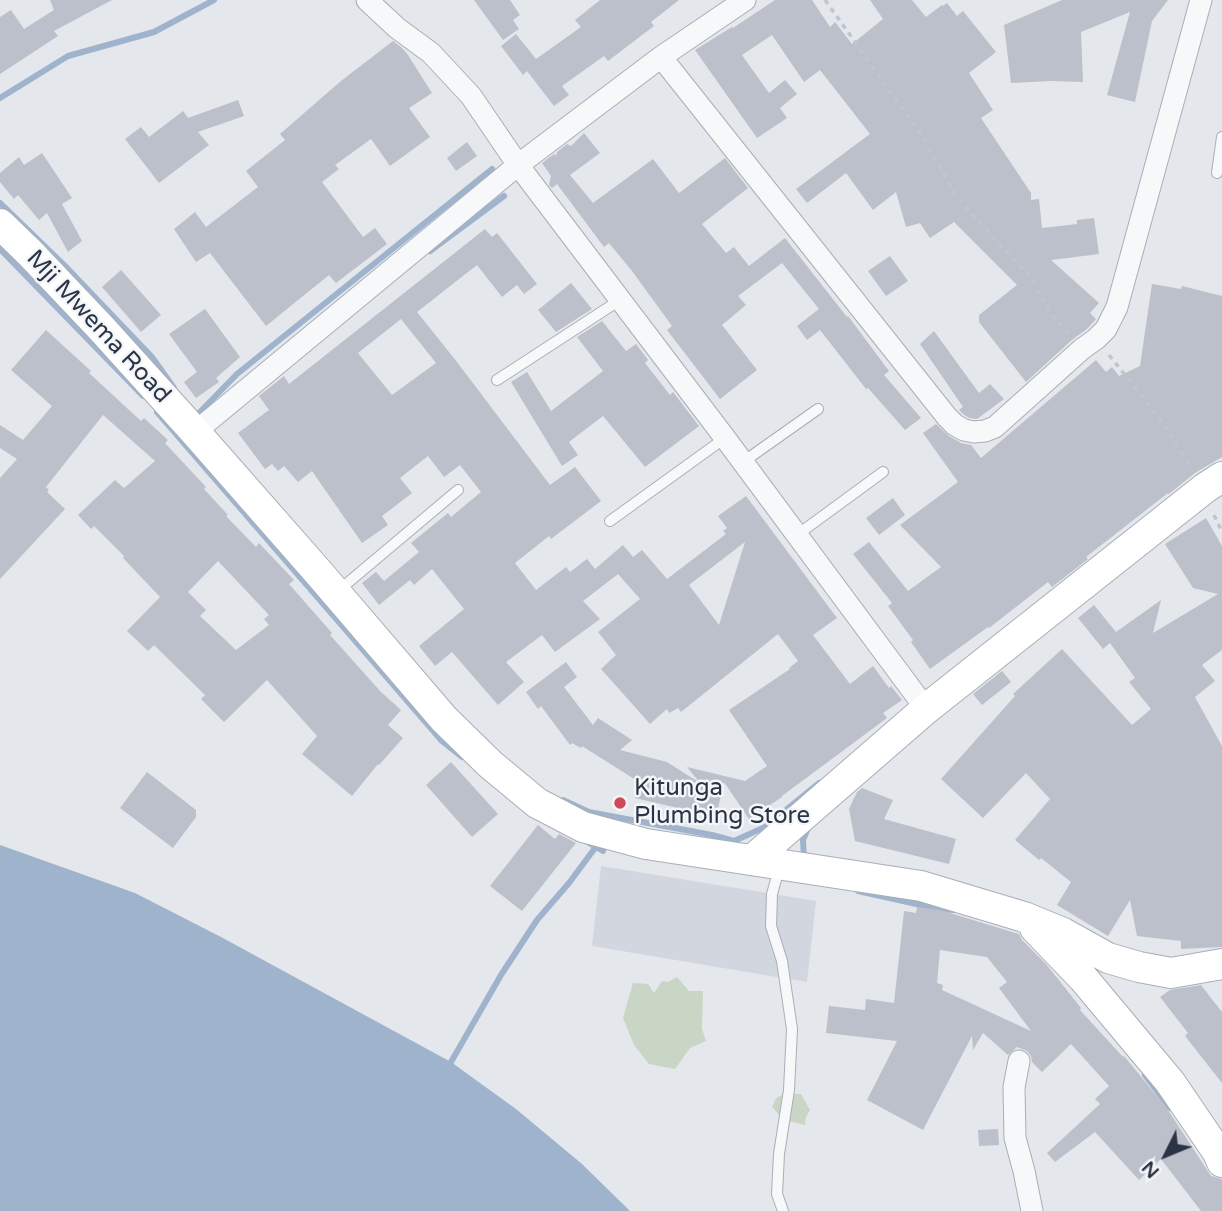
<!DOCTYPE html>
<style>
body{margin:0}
#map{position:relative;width:1222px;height:1211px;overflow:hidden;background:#e4e7ec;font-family:"Varela Round",sans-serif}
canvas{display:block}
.north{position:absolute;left:1131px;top:1120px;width:70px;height:70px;-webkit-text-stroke:5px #f4f6f9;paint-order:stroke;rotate:227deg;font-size:19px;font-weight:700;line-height:28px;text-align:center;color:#2b3445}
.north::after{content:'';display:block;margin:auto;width:24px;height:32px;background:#2b3445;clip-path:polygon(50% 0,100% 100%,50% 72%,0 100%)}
</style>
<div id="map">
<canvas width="1222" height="1211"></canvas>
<div class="north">N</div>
</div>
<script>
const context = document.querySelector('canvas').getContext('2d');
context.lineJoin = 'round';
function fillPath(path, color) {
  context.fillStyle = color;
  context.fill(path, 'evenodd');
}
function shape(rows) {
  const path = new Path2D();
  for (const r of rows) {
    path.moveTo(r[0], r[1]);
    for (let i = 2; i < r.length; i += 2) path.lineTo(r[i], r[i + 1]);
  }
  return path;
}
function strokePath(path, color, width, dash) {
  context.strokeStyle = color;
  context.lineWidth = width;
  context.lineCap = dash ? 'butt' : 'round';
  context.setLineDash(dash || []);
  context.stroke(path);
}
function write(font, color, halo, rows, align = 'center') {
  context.font = font + ' "Varela Round",sans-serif';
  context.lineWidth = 5;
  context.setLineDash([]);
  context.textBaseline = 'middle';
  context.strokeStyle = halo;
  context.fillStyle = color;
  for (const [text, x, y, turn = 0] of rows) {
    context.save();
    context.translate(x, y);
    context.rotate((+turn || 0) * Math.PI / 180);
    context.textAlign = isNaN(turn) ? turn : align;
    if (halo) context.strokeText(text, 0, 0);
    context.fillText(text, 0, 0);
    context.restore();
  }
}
fillPath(shape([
 [601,866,816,901,807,982,592,946]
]), '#d2d6de');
fillPath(shape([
 [677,977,689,991,703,991,702,1029,706,1041,690,1048,675,1069,649,1064,634,1045,623,1018,633,983,648,984,654,993,662,981,668,982],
 [784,1094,801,1094,810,1110,806,1117,805,1125,784,1120,772,1107,776,1098]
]), '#c9d6c5');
fillPath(shape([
 [0,845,135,893,221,937,451,1062,516,1109,582,1164,630,1211,0,1211]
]), '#9fb4cc');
strokePath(shape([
 [0,98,68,56,154,32,214,0],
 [0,203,68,269,152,357,174,388],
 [0,249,143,396],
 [430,251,504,196],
 [157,412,442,741,462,757],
 [199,413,237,374,492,169],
 [563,800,589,812,712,835,734,841,765,827,819,783],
 [584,840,603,851],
 [804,858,803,840,808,828],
 [858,891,939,909,953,910],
 [451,1062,501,975,537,920,569,883,595,848],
 [1145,1075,1170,1108]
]), '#9fb4cc', 6);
fillPath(shape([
 [50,0,112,0,54,31,58,36,0,74,0,17,11,10,24,29,54,10],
 [474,0,510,0,520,15,513,20,519,29,503,40],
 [600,0,679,0,651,22,654,26,608,61,604,56,562,86,569,95,554,106,527,71,523,75,501,46,516,34,536,59,581,27,575,20],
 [775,0,812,0,830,27,835,22,852,44,883,19,870,0,912,0,926,17,942,5,943,6,947,3,957,16,963,11,996,52,969,73,993,110,981,118,1031,193,1031,200,1039,199,1042,228,1077,224,1077,220,1094,218,1099,254,1051,260,1099,303,1090,313,1096,319,1087,329,1073,339,1026,382,979,322,979,315,1017,285,954,222,930,238,920,223,906,227,896,192,873,210,846,173,807,203,796,189,870,134,820,70,804,82,772,35,742,55,769,93,785,80,797,94,780,108,787,118,757,138,695,50,732,27,733,28],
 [1062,0,1168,0,1152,21,1135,102,1107,95,1130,12,1081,32,1083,82,1051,81,1011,83,1004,25],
 [393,41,402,48,408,55,432,93,409,108,430,137,390,166,371,139,335,165,339,169,322,182,363,237,375,228,387,244,336,283,329,275,266,326,210,253,196,262,174,229,195,212,206,227,258,187,246,171,285,140,280,134,341,81],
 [238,100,244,116,198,132,209,145,159,183,125,139,141,127,149,137,183,111,188,118],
 [584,133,600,153,570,175,593,203,653,159,679,193,725,158,748,188,702,224,726,253,734,247,749,266,785,238,847,317,848,316,889,371,884,375,921,418,905,430,868,388,866,389,820,330,807,340,797,326,819,309,782,263,738,296,746,305,722,325,757,370,720,399,667,330,672,326,632,271,609,243,604,247,557,184,552,188,549,185,551,176,542,163,554,154,556,156,557,152,567,144,571,146],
 [467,142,477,156,456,171,447,158],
 [42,153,72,198,62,204,82,241,68,252,47,213,39,220,18,195,14,199,0,182,0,173,19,157,24,165],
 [485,229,492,237,497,233,537,284,524,294,517,285,502,297,477,265,417,312,457,362,550,485,575,467,601,501,551,539,549,536,515,563,536,590,566,567,570,572,587,559,595,569,623,545,633,557,642,550,667,579,726,534,723,531,727,528,718,516,746,496,837,618,813,635,850,684,873,666,889,688,891,686,902,700,883,713,887,718,782,796,782,797,749,819,724,782,716,817,635,798,639,782,582,746,581,748,572,743,570,745,541,706,538,709,526,692,566,662,577,677,564,687,593,725,598,718,632,740,620,750,667,762,700,783,687,767,745,781,767,766,729,710,790,669,789,668,798,661,778,634,681,712,678,708,669,713,667,709,650,724,601,669,616,655,598,632,640,599,618,574,583,601,600,619,555,652,542,635,506,662,524,682,498,705,452,652,435,666,419,646,464,609,432,569,414,585,410,580,379,605,362,583,376,572,384,581,419,552,411,543,448,513,451,517,481,492,460,465,444,477,428,456,400,478,412,493,382,516,388,525,362,543,312,471,298,482,284,466,278,471,272,464,265,469,238,433,269,410,259,396,284,376,289,384],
 [401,319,436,363,392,395,358,353],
 [745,542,719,625,689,585],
 [890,256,908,281,886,296,868,271],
 [121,270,161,315,141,332,102,287],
 [571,283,592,309,556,332,538,310],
 [1152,284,1181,289,1182,286,1222,296,1222,457,1195,473,1169,494,1168,493,1086,557,1088,559,1052,587,1048,582,989,628,988,627,930,669,911,642,913,640,888,606,892,603,853,554,869,542,908,591,941,567,900,525,958,482,923,433,936,424,949,436,961,443,971,445,981,458,1096,360,1106,372,1112,367,1119,376,1140,366],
 [205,309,240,357,216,378,219,382,196,398,184,382,197,372,169,334],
 [602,321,626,351,636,344,648,360,645,363,670,395,673,392,699,426,645,467,603,416,569,442,578,455,562,466,511,382,527,372,551,411,603,371,577,337],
 [46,330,91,371,89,373,141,421,144,418,168,440,165,443,206,487,204,489,228,515,226,516,256,547,259,543,294,580,289,584,332,633,330,635,381,692,401,710,388,725,403,738,379,765,378,764,352,796,302,754,317,736,267,680,224,722,201,699,205,695,154,645,148,651,127,631,160,597,123,558,124,556,94,526,91,529,78,515,115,480,124,488,155,461,103,415,46,487,49,490,47,492,65,509,0,579,0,478,17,459,0,448,0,425,23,440,52,406,11,370],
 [218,561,269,615,264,619,269,625,236,650,200,616,206,610,188,592],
 [934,331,979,393,990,384,1004,399,977,419,969,418,963,414,959,410,963,407,920,344],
 [893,498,905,515,879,535,866,518],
 [1206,518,1222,546,1222,650,1202,665,1215,681,1195,697,1222,746,1222,947,1181,949,1181,941,1137,936,1130,900,1108,936,1057,905,1071,882,1041,858,1039,860,1015,840,1050,799,1026,773,983,818,941,779,1015,696,1013,694,1062,649,1132,725,1151,709,1129,682,1135,678,1110,643,1103,649,1078,618,1094,605,1116,632,1161,600,1153,633,1218,594,1193,588,1165,544],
 [1002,671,1011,682,982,705,973,694],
 [451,762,498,814,472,837,426,785],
 [147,772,196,810,196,817,173,848,120,808],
 [862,788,893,800,884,819,956,839,949,864,855,841,849,809,857,792],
 [538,825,555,839,559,834,576,843,522,911,490,886],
 [917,907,940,910,1019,934,1022,940,1046,964,1081,1008,1080,1010,1123,1057,1124,1056,1166,1107,1211,1176,1222,1179,1222,1211,1201,1211,1161,1159,1139,1180,1095,1132,1055,1162,1047,1153,1100,1104,1095,1099,1109,1086,1071,1044,1042,1072,1032,1062,1031,1056,1027,1051,1017,1047,1008,1055,983,1033,973,1050,972,1036,923,1130,867,1100,897,1041,826,1033,829,1006,865,1010,866,999,894,1003,904,911,916,913],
 [940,950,987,957,1007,982,999,988,1031,1031,942,990,943,985,937,983],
 [1201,985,1222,1012,1222,1083,1185,1036,1188,1033,1160,997,1170,990],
 [998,1129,999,1145,979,1146,978,1130]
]), '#bbc0ca');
const lane = shape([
 [1217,173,1222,137],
 [497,380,620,300],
 [743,462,818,409],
 [610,521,725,438],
 [797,535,883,472],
 [338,591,458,490],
 [779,869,772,894,771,926,782,961,792,1029,789,1090,779,1154,777,1194,783,1211]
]);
const street = shape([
 [367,0,397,28,431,53,471,96,518,165,725,438,926,709],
 [661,57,947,417,955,425,964,430,974,432,985,431,995,427,1082,349,1096,339,1106,329,1117,307,1201,0],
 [195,432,518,165,661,57,745,0],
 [1019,1061,1014,1087,1015,1138,1024,1171,1032,1211]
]);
const secondary = shape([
 [0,224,31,254,102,329,195,432,318,572,444,719,490,764,537,803,583,827,646,844,921,886,1024,917,1063,933,1108,958,1139,967,1171,973,1222,964],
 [752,860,926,709,1205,488,1222,477],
 [1035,928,1083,978,1170,1082,1217,1151,1222,1162]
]);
strokePath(lane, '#a9aeb7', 12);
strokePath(street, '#a9aeb7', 23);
strokePath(secondary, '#a9aeb7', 32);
strokePath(shape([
 [825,0,923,137,956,196,1002,247,1029,275,1051,314,1069,334],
 [1109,355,1158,416,1191,467],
 [1214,515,1222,532]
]), '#c2c5cb', 3.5, [5, 5]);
strokePath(lane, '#f7f8fa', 10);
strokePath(street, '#f7f8fa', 21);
strokePath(secondary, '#fff', 30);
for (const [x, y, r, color] of [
 [620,803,7,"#d1495b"]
]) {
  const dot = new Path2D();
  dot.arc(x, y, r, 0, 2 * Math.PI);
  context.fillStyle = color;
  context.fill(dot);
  strokePath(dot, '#f4f6f9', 2.5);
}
write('24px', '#2b3445', '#f4f6f9', [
 ["Mji Mwema Road",98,327,47]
]);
write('24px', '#2b3445', '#f4f6f9', [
 ["Kitunga",634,789],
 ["Plumbing Store",634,817]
], 'left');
</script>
